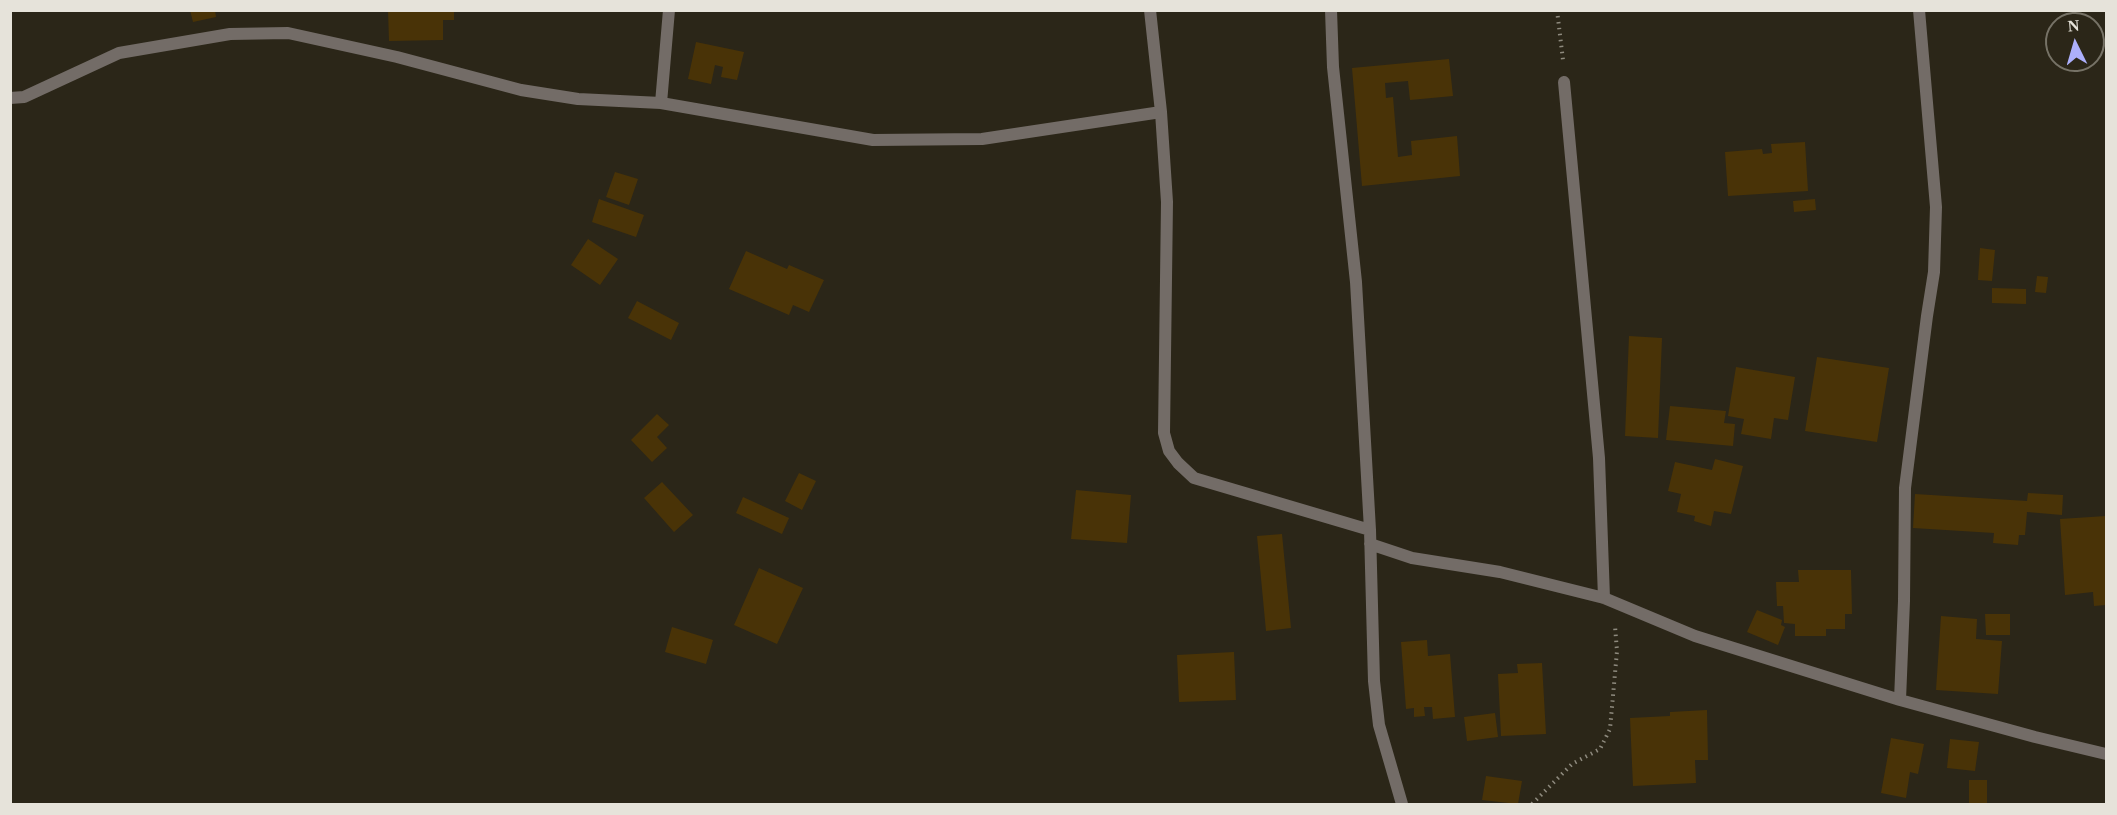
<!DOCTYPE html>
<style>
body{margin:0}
#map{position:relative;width:2117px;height:815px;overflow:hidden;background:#2b2618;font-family:Georgia,serif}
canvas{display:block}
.frame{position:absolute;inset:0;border:12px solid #e6e3da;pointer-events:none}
.north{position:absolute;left:2045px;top:12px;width:60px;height:60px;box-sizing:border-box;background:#2b2618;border:2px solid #767266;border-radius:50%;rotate:355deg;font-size:16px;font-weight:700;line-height:24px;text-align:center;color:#e6e3da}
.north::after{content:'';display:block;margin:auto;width:21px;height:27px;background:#acaffb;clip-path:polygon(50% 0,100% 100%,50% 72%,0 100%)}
</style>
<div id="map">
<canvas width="2117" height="815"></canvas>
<div class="frame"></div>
<div class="north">N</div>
</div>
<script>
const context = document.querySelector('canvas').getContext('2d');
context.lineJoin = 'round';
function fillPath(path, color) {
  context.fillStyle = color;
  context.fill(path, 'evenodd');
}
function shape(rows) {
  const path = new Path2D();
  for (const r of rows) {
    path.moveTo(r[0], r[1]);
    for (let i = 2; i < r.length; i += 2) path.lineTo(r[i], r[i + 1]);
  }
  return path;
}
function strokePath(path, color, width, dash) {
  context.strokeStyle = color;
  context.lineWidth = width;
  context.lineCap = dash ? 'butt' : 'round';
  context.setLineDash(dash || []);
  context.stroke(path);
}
fillPath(shape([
 [190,10,215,10,216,17,193,22],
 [388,10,454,10,454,20,443,20,443,40,389,41],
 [696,42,744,52,737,80,721,77,723,67,715,65,711,84,688,79],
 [1449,59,1453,96,1410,100,1408,81,1385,83,1386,98,1393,97,1398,157,1412,155,1411,141,1457,136,1460,176,1362,186,1352,68],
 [1805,142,1808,191,1728,196,1725,152,1762,149,1763,154,1772,153,1771,144],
 [615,172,638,179,629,205,606,197],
 [599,199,644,215,636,237,592,222],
 [1815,199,1816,210,1794,212,1793,201],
 [588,239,618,259,600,285,571,265],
 [1980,248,1995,250,1992,281,1978,280],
 [746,251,787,269,789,265,824,280,809,312,793,305,789,315,729,289],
 [2037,276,2048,277,2046,293,2035,292],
 [1992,288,2026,289,2026,304,1992,303],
 [637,301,679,323,671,340,628,318],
 [1629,336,1662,338,1658,438,1625,436],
 [1817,357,1889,368,1877,442,1805,431],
 [1736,367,1795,377,1788,420,1774,418,1771,439,1741,434,1744,419,1728,416],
 [1670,406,1726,411,1724,423,1735,424,1733,446,1666,440],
 [657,414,669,425,657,437,667,448,652,462,631,440],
 [1715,459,1743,466,1731,514,1714,511,1711,526,1694,521,1695,516,1677,512,1681,494,1668,491,1675,462,1712,470],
 [799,473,816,481,802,510,785,501],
 [662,482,693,515,674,532,644,498],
 [1076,490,1131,495,1127,543,1071,539],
 [2028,493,2063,495,2062,515,2027,512,2025,535,2019,535,2018,545,1993,543,1994,533,1913,528,1915,494,2027,501],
 [743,497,789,518,782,534,736,513],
 [2106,516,2106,605,2094,606,2093,592,2065,595,2060,519],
 [1282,534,1291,628,1266,631,1257,536],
 [759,568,803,588,777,644,734,625],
 [1798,570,1851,570,1852,614,1845,614,1845,629,1826,629,1826,636,1795,636,1795,624,1784,623,1783,606,1777,606,1776,582,1799,582],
 [1757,610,1782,620,1781,625,1785,627,1778,645,1747,632],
 [1985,614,2010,614,2010,635,1986,635],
 [1941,616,1977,619,1976,639,2002,641,1998,694,1936,690],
 [672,627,713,640,706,664,665,652],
 [1427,640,1428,656,1450,654,1455,717,1433,719,1432,707,1424,707,1425,716,1414,717,1414,708,1406,709,1401,642],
 [1234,652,1236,700,1179,702,1177,655],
 [1542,663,1546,734,1501,736,1498,674,1518,673,1517,664],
 [1707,710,1708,760,1695,760,1696,783,1633,786,1630,718,1670,716,1670,712],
 [1495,713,1498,737,1467,741,1464,717],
 [1891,738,1924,744,1918,774,1910,772,1906,798,1881,793],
 [1950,739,1979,742,1975,771,1947,768],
 [1486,776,1522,781,1518,804,1482,800],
 [1969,780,1987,780,1987,804,1969,804]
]), '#493307');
strokePath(shape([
 [1557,10,1563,60],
 [1532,804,1572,764,1600,749,1610,729,1617,651,1615,626]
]), '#8e8a7e', 4, [1.5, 4.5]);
strokePath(shape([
 [1150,10,1161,112,1167,202,1164,433,1169,451,1178,463,1194,478,1370,530],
 [1331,10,1333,67,1356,282,1370,530,1374,681,1379,725,1402,804],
 [1564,82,1599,458,1604,598],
 [10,98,24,97,119,53,230,34,288,33,397,57,521,90,578,99,661,103,873,140,982,139,1161,112],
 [661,103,669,10],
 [1370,544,1412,558,1500,572,1604,598,1695,636,1900,700,2035,737,2106,754],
 [1900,700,1904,601,1905,488,1927,316,1934,272,1936,207,1919,10]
]), '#736c67', 12);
</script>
